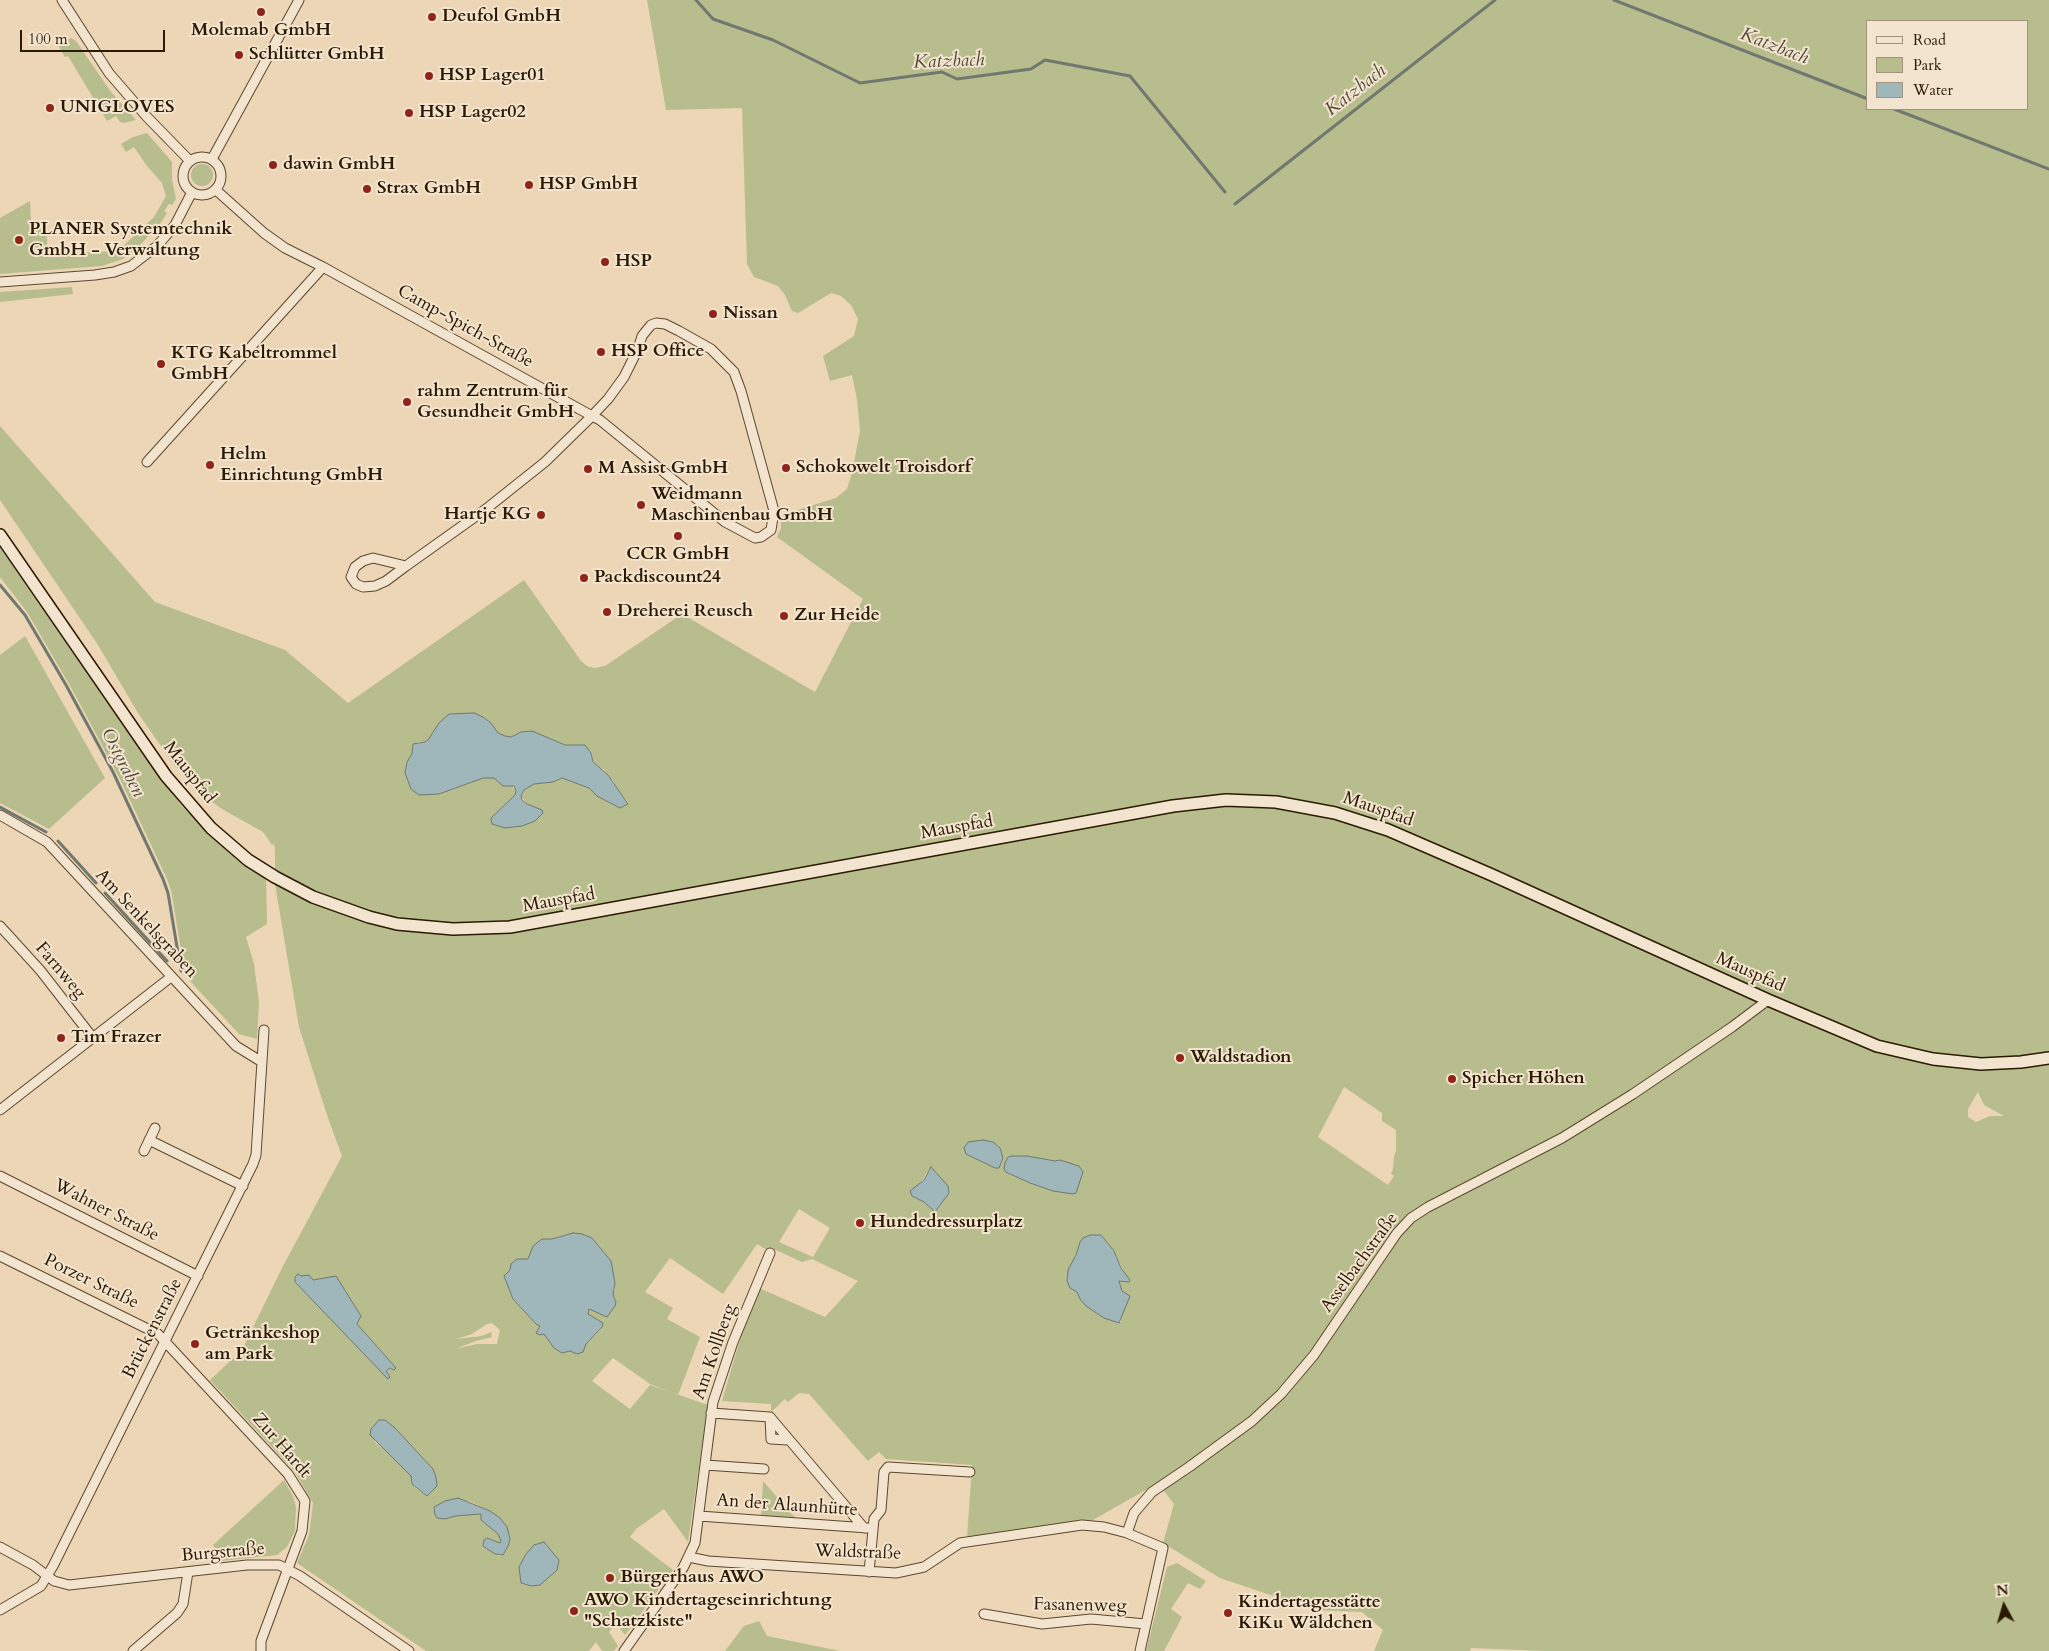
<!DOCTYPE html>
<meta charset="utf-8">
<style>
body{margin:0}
#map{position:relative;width:2049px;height:1651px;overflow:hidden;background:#ecd6b5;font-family:Cardo,serif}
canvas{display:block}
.legend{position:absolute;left:1866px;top:20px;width:162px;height:90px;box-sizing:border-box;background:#f3e4cf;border:1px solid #a3937d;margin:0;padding:6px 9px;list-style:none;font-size:15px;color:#2b1a01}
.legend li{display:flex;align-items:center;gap:10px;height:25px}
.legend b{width:25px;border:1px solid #a3937d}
.north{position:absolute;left:1979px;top:1581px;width:50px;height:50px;-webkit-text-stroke:4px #f3e4cf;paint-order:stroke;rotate:354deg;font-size:14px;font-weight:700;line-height:20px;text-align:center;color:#2b1a01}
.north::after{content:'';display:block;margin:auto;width:18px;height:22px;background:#2b1a01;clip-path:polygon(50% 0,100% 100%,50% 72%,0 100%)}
.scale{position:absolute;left:20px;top:30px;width:145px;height:22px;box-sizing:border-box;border:2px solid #2b1a01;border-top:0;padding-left:6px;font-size:15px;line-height:18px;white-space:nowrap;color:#2b1a01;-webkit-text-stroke:4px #f3e4cf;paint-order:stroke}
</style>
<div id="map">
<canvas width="2049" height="1651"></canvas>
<ul class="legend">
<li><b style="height:6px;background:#f3e4cf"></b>Road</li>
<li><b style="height:14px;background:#b8bd8d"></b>Park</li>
<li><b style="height:14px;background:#9fb6ba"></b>Water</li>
</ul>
<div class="north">N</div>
<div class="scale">100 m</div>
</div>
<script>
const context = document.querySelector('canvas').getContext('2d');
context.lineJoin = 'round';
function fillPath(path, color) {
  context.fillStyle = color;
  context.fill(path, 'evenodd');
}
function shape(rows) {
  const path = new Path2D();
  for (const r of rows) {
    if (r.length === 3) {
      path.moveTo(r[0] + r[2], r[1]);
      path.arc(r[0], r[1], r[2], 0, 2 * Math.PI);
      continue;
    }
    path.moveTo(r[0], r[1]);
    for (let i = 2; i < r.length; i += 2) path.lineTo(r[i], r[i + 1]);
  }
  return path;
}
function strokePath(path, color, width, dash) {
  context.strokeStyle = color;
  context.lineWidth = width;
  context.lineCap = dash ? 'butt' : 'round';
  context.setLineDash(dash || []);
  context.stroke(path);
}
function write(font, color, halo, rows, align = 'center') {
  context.font = font + ' Cardo,serif';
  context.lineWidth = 4;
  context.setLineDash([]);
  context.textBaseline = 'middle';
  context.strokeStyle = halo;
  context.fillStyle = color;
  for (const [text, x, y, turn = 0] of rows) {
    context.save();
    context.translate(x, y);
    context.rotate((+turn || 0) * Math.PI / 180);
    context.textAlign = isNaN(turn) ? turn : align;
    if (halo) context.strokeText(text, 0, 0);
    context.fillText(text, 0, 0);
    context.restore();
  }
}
fillPath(shape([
 [647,0,2049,0,2049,1651,1544,1651,1471,1648,1470,1651,1374,1651,1383,1630,1362,1612,1315,1610,1220,1578,1163,1543,1174,1504,1158,1483,1093,1520,967,1538,972,1465,886,1459,879,1452,868,1461,809,1394,799,1393,788,1402,785,1399,771,1412,771,1404,722,1401,748,1312,759,1288,825,1317,858,1281,812,1259,802,1262,776,1250,767,1250,757,1244,723,1294,670,1258,645,1292,673,1308,667,1319,700,1337,678,1395,650,1384,613,1358,592,1381,630,1409,650,1385,708,1405,688,1542,664,1509,636,1529,630,1537,673,1570,625,1635,616,1623,609,1632,618,1646,614,1651,602,1651,596,1642,589,1651,426,1651,297,1563,309,1535,313,1503,295,1472,210,1380,242,1350,282,1268,342,1156,328,1118,299,1027,275,884,275,849,274,844,272,845,263,832,222,809,197,791,172,762,138,713,98,645,0,500,0,426,155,602,285,650,348,703,524,580,581,661,587,666,594,668,605,666,682,614,815,692,863,599,777,537,781,528,781,515,836,498,847,489,852,473,860,431,857,399,852,375,830,381,823,356,854,336,858,319,851,305,841,296,831,293,798,313,792,311,785,295,778,286,754,277,747,264,742,108,666,110],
 [1868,21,2028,21,2028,109,1868,109],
 [474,713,491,723,498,733,505,737,511,737,521,732,532,731,565,745,585,745,591,753,595,765,603,769,614,782,618,791,628,802,620,808,601,798,589,788,562,778,553,782,534,784,522,791,522,797,527,804,542,810,543,813,522,826,505,828,492,824,491,818,515,795,516,791,512,786,503,786,494,778,483,778,439,794,407,781,406,767,412,754,412,747,418,742,425,742,428,740,439,723,449,714],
 [1344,1087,1382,1113,1382,1121,1396,1130,1396,1151,1394,1156,1393,1169,1391,1174,1394,1176,1388,1185,1318,1137],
 [1978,1092,1984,1105,2004,1116,1990,1116,1976,1122,1968,1117,1968,1109],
 [983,1140,998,1145,1003,1158,1001,1165,995,1168,972,1157,978,1141],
 [1012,1156,1027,1156,1055,1161,1083,1172,1076,1193,1053,1191,1030,1183,1006,1172,1007,1160],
 [930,1168,931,1168,938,1176,949,1193,935,1212,924,1202,912,1196],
 [799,1209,830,1228,813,1257,779,1242],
 [573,1233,592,1238,607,1256,611,1263,615,1289,613,1295,616,1302,605,1316,591,1308,587,1311,588,1314,603,1323,601,1329,586,1344,536,1331,539,1328,539,1324,536,1324,513,1299,504,1276,510,1270,524,1260,528,1259,535,1245,542,1239,552,1239],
 [1090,1235,1101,1235,1114,1251,1125,1274,1124,1281,1121,1281,1119,1283,1122,1291,1129,1298,1121,1313,1121,1322,1104,1318,1086,1306,1080,1299,1077,1292,1070,1288,1074,1259,1080,1242],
 [299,1274,301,1276,309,1276,313,1280,336,1277,361,1316,357,1324,396,1368,390,1368,386,1371,390,1377,389,1379,295,1282,295,1277],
 [492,1323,500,1330,497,1344,477,1344,455,1349,476,1341,492,1337,491,1332,482,1336,456,1339,472,1334,487,1324],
 [389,1425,395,1428,433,1469,436,1486,427,1496,417,1489,411,1483,411,1476,398,1461,375,1442,374,1437],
 [455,1499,471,1502,490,1511,504,1524,510,1539,505,1553,499,1556,483,1546,484,1540,487,1538,500,1543,501,1541,498,1534,481,1520,481,1514,455,1516,445,1519,435,1507],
 [538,1543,546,1544,559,1560,527,1585,521,1583,519,1567,526,1554],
 [71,38,76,41,111,92,136,120,124,123,120,122,116,116,107,121,68,56,65,57,58,45],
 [147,133,172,162,172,179,176,199,172,205,169,204,164,211,167,213,160,224,141,244,123,259,102,266,0,274,0,218,30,201,31,223,46,224,48,254,118,251,154,217,166,196,162,183,147,166,134,147,126,152,121,144,133,137],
 [202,175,11],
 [72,287,73,294,0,302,0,292],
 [0,544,180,804,223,847,266,877,267,924,246,937,254,964,259,1002,257,1039,239,1034,190,981,182,956,171,890,167,879,120,779,73,691,27,612,0,577],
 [25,636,105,778,49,829,0,803,0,655],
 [284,1480,293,1496,296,1507,295,1531,287,1547,277,1555,221,1561,213,1545],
 [763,1481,797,1520,761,1518],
 [1177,1563,1206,1581,1200,1589,1188,1583,1171,1609,1182,1617,1164,1651,1146,1651,1167,1567],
 [759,1621,767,1636,840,1651,725,1651,744,1626]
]), '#b8bd8d');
const water = shape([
 [474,713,483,717,491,723,498,733,505,736,511,737,521,732,532,731,565,745,585,745,591,753,593,762,608,775,628,804,620,808,597,796,589,788,562,778,553,782,534,784,524,790,521,795,522,800,527,804,542,810,543,813,535,821,522,826,505,828,492,824,491,818,515,795,516,791,514,786,503,786,494,778,483,778,439,794,419,795,411,789,405,773,407,762,412,754,413,744,425,742,428,740,439,723,449,714,474,713],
 [983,1140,993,1142,1000,1148,1003,1158,999,1168,995,1168,966,1154,964,1148,968,1142,983,1140],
 [1012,1156,1027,1156,1055,1161,1060,1160,1079,1166,1083,1172,1076,1193,1073,1194,1053,1191,1030,1183,1006,1172,1004,1169,1005,1163,1008,1157,1012,1156],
 [931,1167,948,1186,949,1193,935,1212,924,1202,912,1196,910,1191,924,1180,931,1167],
 [573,1233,582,1234,592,1238,611,1261,615,1283,613,1295,616,1302,615,1306,607,1317,589,1309,588,1314,603,1323,602,1327,586,1344,583,1352,577,1354,570,1351,562,1353,554,1348,544,1334,540,1335,536,1333,540,1326,536,1324,513,1299,504,1276,510,1270,511,1264,517,1259,528,1259,533,1246,542,1239,552,1239,573,1233],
 [1090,1235,1101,1235,1114,1251,1121,1268,1130,1280,1129,1282,1119,1281,1122,1291,1130,1296,1119,1323,1104,1318,1086,1306,1080,1299,1077,1292,1070,1288,1067,1281,1068,1270,1076,1255,1080,1242,1083,1238,1090,1235],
 [298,1274,301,1276,309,1275,313,1280,336,1276,361,1316,357,1324,396,1368,394,1370,390,1368,386,1371,390,1377,388,1379,295,1282,295,1277,298,1274],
 [379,1420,385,1420,395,1428,433,1469,436,1477,437,1486,427,1496,412,1484,411,1476,370,1435,371,1429,379,1420],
 [458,1498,490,1511,500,1518,507,1527,510,1539,508,1546,503,1555,495,1554,483,1546,484,1540,487,1538,500,1543,501,1541,498,1534,481,1520,481,1514,455,1516,445,1519,437,1518,435,1515,434,1507,445,1501,458,1498],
 [544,1542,559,1560,557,1570,540,1585,531,1586,521,1583,519,1567,526,1554,534,1545,544,1542]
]);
fillPath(water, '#9fb6ba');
strokePath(water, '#717870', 1);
strokePath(shape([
 [696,0,713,19,773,40,860,83,942,72,957,79,1031,69,1045,60,1130,76,1225,192],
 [1614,0,1868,99],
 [1894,109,2049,169],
 [1235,204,1495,0],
 [0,585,25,615,66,685,113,772,163,879,168,893,181,971],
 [0,807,46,832],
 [58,841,96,883],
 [105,893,167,961]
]), '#717870', 3);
const street = shape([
 [62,0,109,73,147,117,190,161],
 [202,176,19],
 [212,159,299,0],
 [216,190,264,233,285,248,323,267,592,416,600,420,725,522,755,538,761,537,771,530,774,511,741,391,734,372,711,349,679,331,665,324,656,323,651,325,642,336,638,349,624,377,608,399,592,416,545,462,486,509,406,566,373,558,363,561,355,567,351,577,356,584,363,587,375,586,386,581,406,566],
 [0,282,95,275,114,272,131,266,157,246,175,225,192,192],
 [147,462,323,267],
 [0,815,47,842,236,1046,262,1062],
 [0,926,40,970,93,1038],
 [0,1110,171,977],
 [149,1140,243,1186],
 [144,1151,155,1128],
 [0,1176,198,1276],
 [0,1256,158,1334,288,1474,305,1501,302,1531,261,1641,261,1651],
 [711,1413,770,1417,864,1528],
 [770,1417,771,1439,788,1440],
 [705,1465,764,1469],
 [699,1516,868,1528],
 [1127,1533,1134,1513,1152,1492,1189,1467,1252,1421,1281,1394,1314,1355,1397,1233,1411,1218,1428,1207,1562,1138,1633,1094,1732,1027,1768,1000],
 [0,1547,33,1565,54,1581,69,1585,247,1565,279,1565,300,1576,409,1651],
 [689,1557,708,1561,896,1573,924,1567,960,1543,1082,1525,1104,1527,1127,1533,1163,1548,1140,1651],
 [869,1572,874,1519,881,1510,884,1472,888,1467,970,1472],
 [0,1610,41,1586,53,1566,253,1164,256,1155,264,1030],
 [984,1614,1042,1624,1091,1619,1146,1624],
 [133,1651,177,1613,183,1604,188,1572],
 [624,1651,683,1568,695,1543,713,1402,733,1342,770,1253]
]);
const secondary = shape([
 [0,535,166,776,211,828,248,860,275,877,313,897,369,917,397,924,453,929,510,927,1173,806,1226,800,1276,802,1335,813,1388,830,1492,875,1768,1000,1877,1046,1933,1059,1981,1064,2021,1062,2049,1058]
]);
strokePath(street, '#5b492e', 11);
strokePath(secondary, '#2b1a01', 14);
strokePath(street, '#f3e4cf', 9);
strokePath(secondary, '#f3e4cf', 11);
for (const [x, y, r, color] of [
 [261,12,5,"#8f2418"],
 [432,17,5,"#8f2418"],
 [239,55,5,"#8f2418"],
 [429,76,5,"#8f2418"],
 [50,108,5,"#8f2418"],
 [409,113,5,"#8f2418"],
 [273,165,5,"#8f2418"],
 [529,185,5,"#8f2418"],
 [367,189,5,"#8f2418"],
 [19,240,5,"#8f2418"],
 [605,262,5,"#8f2418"],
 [713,314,5,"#8f2418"],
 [601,352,5,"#8f2418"],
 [161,364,5,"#8f2418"],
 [407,402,5,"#8f2418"],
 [210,465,5,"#8f2418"],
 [786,468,5,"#8f2418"],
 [588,469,5,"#8f2418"],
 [641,505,5,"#8f2418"],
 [541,515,5,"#8f2418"],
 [678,536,5,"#8f2418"],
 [584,578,5,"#8f2418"],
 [607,612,5,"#8f2418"],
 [784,616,5,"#8f2418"],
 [61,1038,5,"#8f2418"],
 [1180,1058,5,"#8f2418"],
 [1452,1079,5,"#8f2418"],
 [860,1223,5,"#8f2418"],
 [195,1344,5,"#8f2418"],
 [610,1578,5,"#8f2418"],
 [574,1611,5,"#8f2418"],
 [1228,1613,5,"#8f2418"]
]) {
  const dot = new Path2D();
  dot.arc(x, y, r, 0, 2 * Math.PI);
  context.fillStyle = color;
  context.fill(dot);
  strokePath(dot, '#f3e4cf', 2);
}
write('bold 18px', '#2b1a01', '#f3e4cf', [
 ["Deufol GmbH",442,17],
 ["Molemab GmbH",261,31,"center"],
 ["Schlütter GmbH",249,55],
 ["HSP Lager01",439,76],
 ["UNIGLOVES",60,108],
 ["HSP Lager02",419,113],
 ["dawin GmbH",283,165],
 ["HSP GmbH",539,185],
 ["Strax GmbH",377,189],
 ["PLANER Systemtechnik",29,230],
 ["GmbH - Verwaltung",29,251],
 ["HSP",615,262],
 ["Nissan",723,314],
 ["HSP Office",611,352],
 ["KTG Kabeltrommel",171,354],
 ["GmbH",171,375],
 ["rahm Zentrum für",417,392],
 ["Gesundheit GmbH",417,413],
 ["Helm",220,455],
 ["Einrichtung GmbH",220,476],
 ["Schokowelt Troisdorf",796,468],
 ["M Assist GmbH",598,469],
 ["Weidmann",651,495],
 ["Maschinenbau GmbH",651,516],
 ["Hartje KG",531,515,"right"],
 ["CCR GmbH",678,555,"center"],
 ["Packdiscount24",594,578],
 ["Dreherei Reusch",617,612],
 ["Zur Heide",794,616],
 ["Tim Frazer",71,1038],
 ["Waldstadion",1190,1058],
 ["Spicher Höhen",1462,1079],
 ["Hundedressurplatz",870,1223],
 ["Getränkeshop",205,1334],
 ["am Park",205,1355],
 ["Bürgerhaus AWO",620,1578],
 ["AWO Kindertageseinrichtung",584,1601],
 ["\"Schatzkiste\"",584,1622],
 ["Kindertagesstätte",1238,1603],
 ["KiKu Wäldchen",1238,1624]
], 'left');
write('18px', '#2b1a01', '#f3e4cf', [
 ["Camp-Spich-Straße",465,327,29],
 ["Mauspfad",189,773,52],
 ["Mauspfad",1378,810,19],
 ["Mauspfad",957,828,-10],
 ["Mauspfad",559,901,-10],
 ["Am Senkelsgraben",146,924,47],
 ["Farnweg",60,971,50],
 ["Mauspfad",1750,973,24],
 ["Wahner Straße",106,1211,27],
 ["Asselbachstraße",1360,1263,-54],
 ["Porzer Straße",91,1282,26],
 ["Brückenstraße",153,1329,-63],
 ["Am Kollberg",715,1352,-71],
 ["Zur Hardt",281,1446,49],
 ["An der Alaunhütte",787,1506,4],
 ["Burgstraße",223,1553,-5],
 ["Waldstraße",858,1553,2],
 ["Fasanenweg",1080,1606,1]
]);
write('italic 19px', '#4e4938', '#f3e4cf', [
 ["Katzbach",1774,47,21],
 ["Katzbach",949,62,-2],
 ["Katzbach",1356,91,-38],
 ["Ostgraben",122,763,63]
]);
</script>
